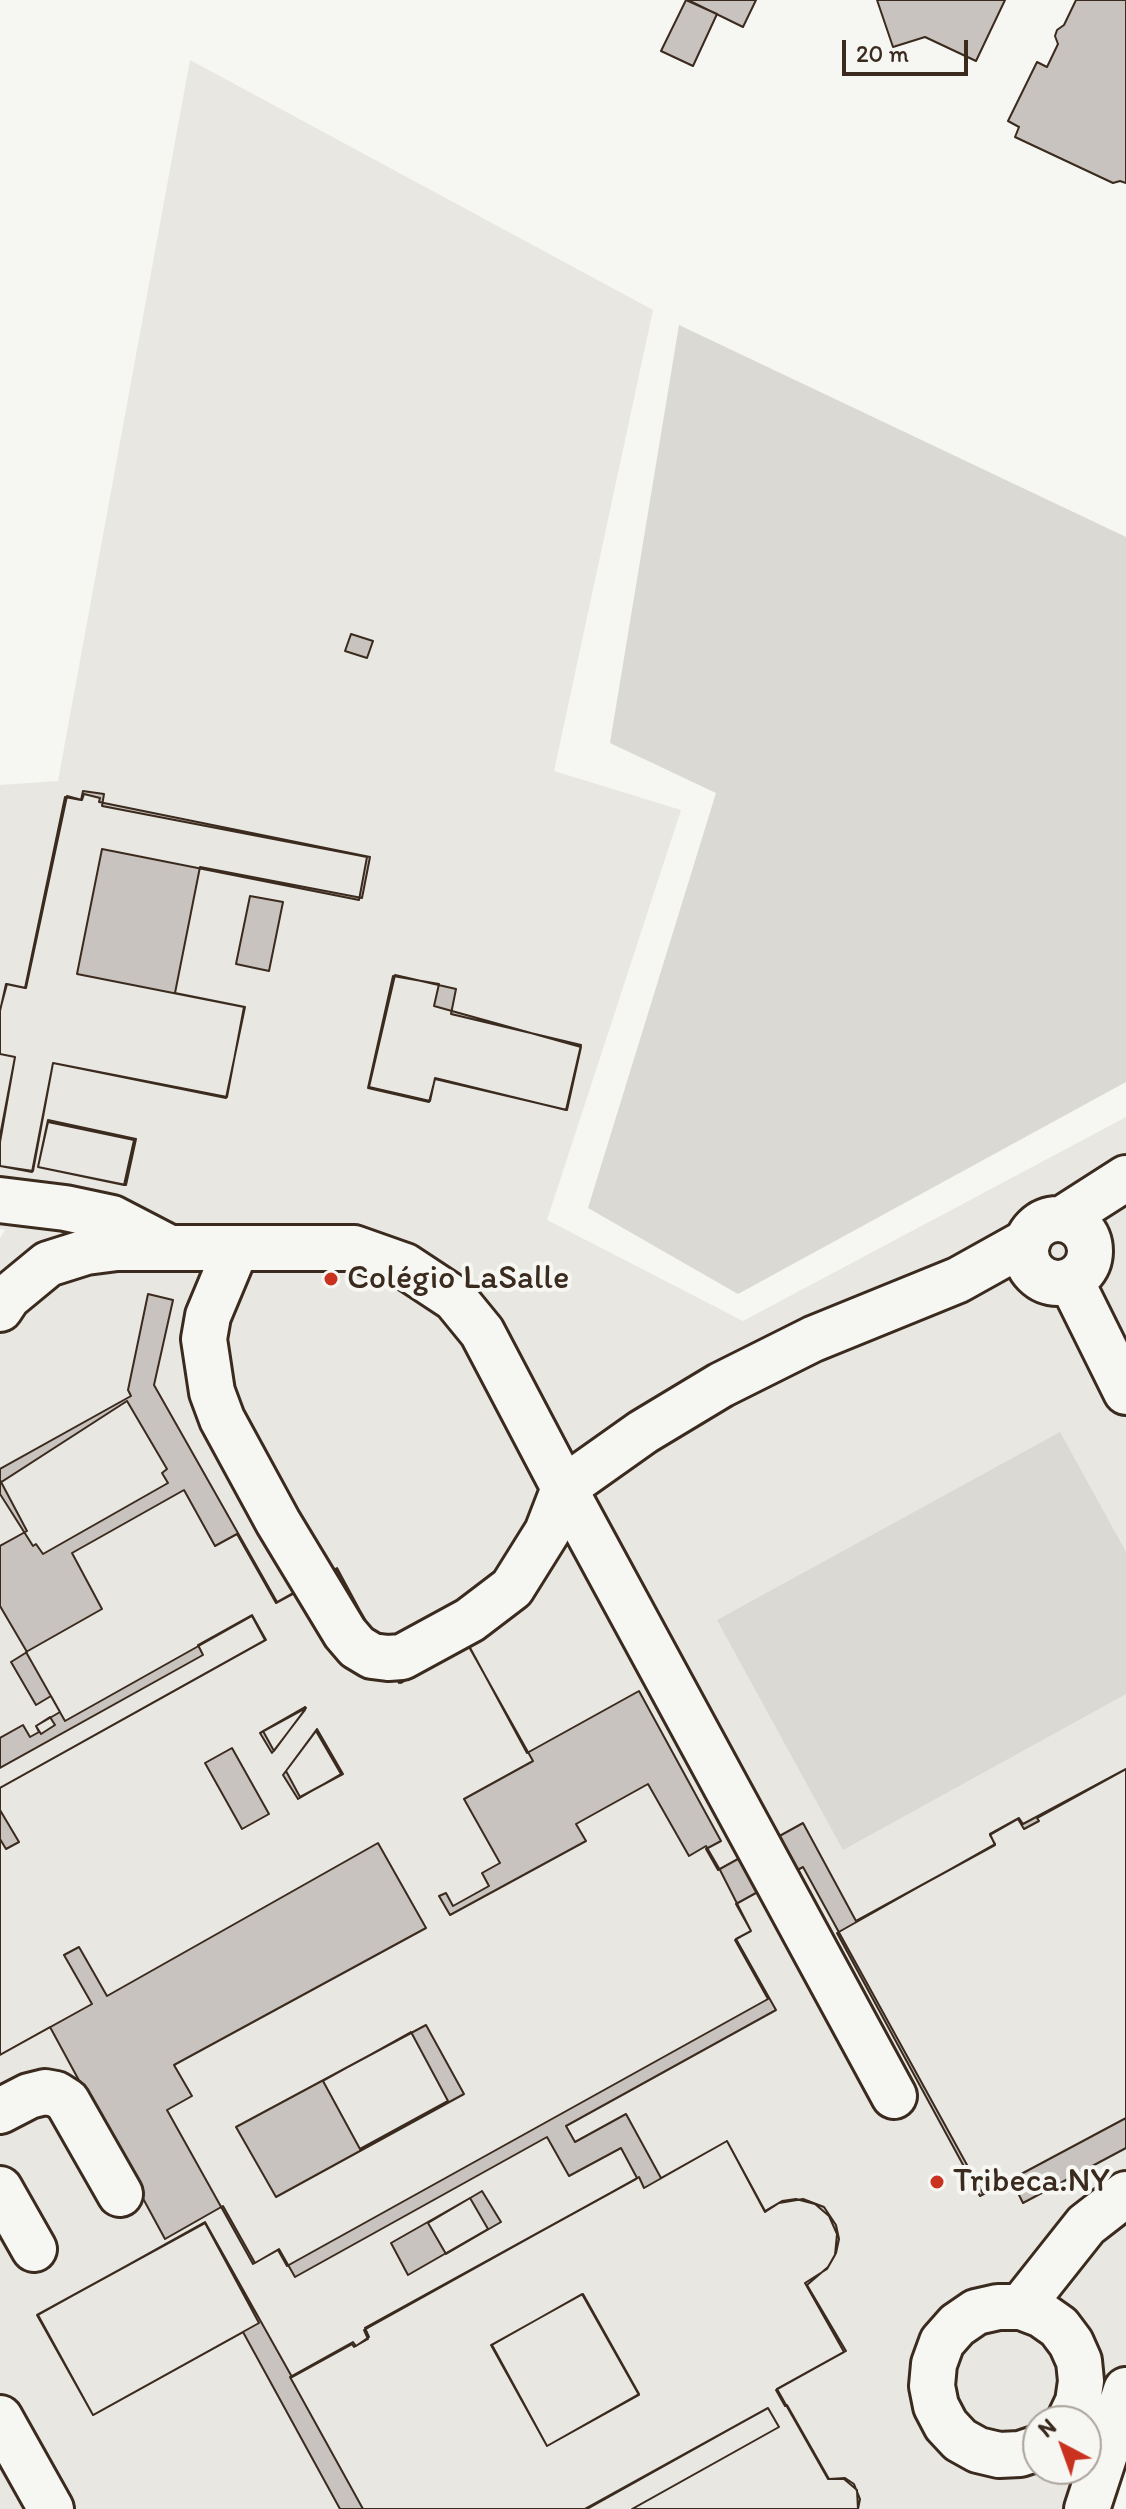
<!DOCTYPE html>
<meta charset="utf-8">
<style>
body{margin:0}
#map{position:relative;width:1126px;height:2509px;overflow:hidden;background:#f6f6f2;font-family:Itim,sans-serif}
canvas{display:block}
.north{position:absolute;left:1022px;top:2405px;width:80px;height:80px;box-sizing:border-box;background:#f6f6f2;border:2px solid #aba49d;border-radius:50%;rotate:319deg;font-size:22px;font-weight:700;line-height:32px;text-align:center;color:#3b2a1e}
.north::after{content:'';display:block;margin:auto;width:28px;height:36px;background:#c8321e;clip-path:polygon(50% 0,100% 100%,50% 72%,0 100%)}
.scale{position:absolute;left:842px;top:40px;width:126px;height:36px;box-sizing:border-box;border:4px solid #3b2a1e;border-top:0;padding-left:10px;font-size:24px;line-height:28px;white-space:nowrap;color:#3b2a1e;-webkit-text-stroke:6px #f6f6f2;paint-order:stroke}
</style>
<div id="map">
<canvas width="1126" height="2509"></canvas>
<div class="north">N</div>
<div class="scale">20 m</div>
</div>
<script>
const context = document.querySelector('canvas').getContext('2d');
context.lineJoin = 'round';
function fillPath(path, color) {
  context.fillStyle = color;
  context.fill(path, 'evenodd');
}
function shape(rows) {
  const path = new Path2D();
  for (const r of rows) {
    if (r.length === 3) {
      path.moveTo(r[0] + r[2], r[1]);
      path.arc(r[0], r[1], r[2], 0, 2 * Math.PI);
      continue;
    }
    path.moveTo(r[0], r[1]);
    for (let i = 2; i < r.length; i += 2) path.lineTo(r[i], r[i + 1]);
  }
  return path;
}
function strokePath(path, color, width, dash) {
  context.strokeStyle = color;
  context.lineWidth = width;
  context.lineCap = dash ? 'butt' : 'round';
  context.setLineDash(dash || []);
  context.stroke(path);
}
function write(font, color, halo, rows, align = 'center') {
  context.font = font + ' Itim,sans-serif';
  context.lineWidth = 8;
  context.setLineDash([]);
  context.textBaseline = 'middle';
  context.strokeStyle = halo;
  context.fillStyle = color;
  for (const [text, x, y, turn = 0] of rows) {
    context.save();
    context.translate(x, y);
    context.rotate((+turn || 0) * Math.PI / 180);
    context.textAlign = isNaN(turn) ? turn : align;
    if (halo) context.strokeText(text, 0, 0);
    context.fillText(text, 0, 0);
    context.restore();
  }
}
fillPath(shape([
 [190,60,653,310,554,771,681,810,547,1220,743,1321,1126,1117,1126,2470,1114,2509,0,2509,0,1238,5,1230,0,1229,0,785,58,781],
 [1038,2421,1086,2421,1086,2469,1038,2469]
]), '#e8e7e2');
fillPath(shape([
 [679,325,1126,537,1126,1082,738,1294,588,1208,716,793,610,743],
 [1060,1432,1126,1552,1126,1694,843,1850,717,1620]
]), '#dad9d3');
const building = shape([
 [686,0,717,14,693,66,661,51,686,0],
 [688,0,756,0,743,27,688,0],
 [877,0,1005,0,976,61,925,37,893,47,877,0],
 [1076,0,1126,0,1126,183,1120,181,1113,183,1015,137,1019,127,1008,121,1037,62,1047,67,1058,44,1055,36,1057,30,1064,25,1076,0],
 [351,634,373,641,367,658,345,651,351,634],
 [83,791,104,794,102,806,367,857,359,900,102,849,77,974,244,1007,227,1097,53,1063,32,1172,0,1166,0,1136,15,1057,0,1054,0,1011,6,984,25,988,65,797,81,800,83,791],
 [84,794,100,798,99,802,370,857,362,898,200,867,175,993,245,1007,226,1098,53,1063,33,1171,0,1166,0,1142,15,1057,0,1054,0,1010,7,984,26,988,67,796,82,800,84,794],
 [250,896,283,902,269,971,236,964,250,896],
 [395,975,456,989,451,1014,581,1045,566,1110,435,1078,430,1101,369,1087,395,975],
 [393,976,439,984,434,1006,581,1047,567,1110,435,1079,429,1102,368,1088,393,976],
 [48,1120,136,1139,126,1185,38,1167,48,1120],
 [48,1122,134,1140,124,1185,38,1167,48,1122],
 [148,1294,173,1300,154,1385,277,1602,337,1568,399,1683,468,1644,527,1753,639,1691,721,1841,706,1849,718,1870,803,1823,856,1921,995,1845,990,1834,1019,1818,1023,1824,1126,1769,1126,2148,1023,2203,1011,2179,983,2194,803,1867,736,1904,751,1931,736,1939,776,2010,566,2126,575,2142,626,2114,661,2178,727,2141,765,2211,782,2201,796,2199,815,2204,829,2216,837,2234,835,2255,827,2269,805,2283,844,2352,777,2389,828,2479,844,2479,857,2490,858,2509,632,2509,779,2427,768,2408,587,2509,340,2509,243,2332,93,2415,38,2315,205,2222,292,2377,352,2344,354,2347,368,2339,364,2330,637,2178,621,2148,569,2176,547,2137,295,2277,279,2249,255,2263,223,2206,165,2239,50,2027,0,2055,0,1788,266,1640,252,1615,198,1645,203,1655,0,1768,0,1738,23,1725,30,1737,39,1732,36,1726,60,1712,51,1696,36,1705,11,1662,27,1652,0,1606,0,1546,27,1531,0,1480,0,1469,131,1396,128,1390,148,1294],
 [305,1707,306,1708,274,1751,263,1731,305,1707],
 [317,1729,343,1774,300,1797,286,1771,317,1729],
 [411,2032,448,2101,360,2149,323,2081,411,2032],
 [583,2294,639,2394,547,2446,491,2345,583,2294],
 [127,1401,167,1469,162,1473,168,1483,43,1554,36,1544,33,1546,0,1494,0,1483,127,1401],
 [184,1490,215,1546,237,1534,276,1603,337,1570,401,1683,468,1645,533,1761,464,1799,500,1863,482,1873,489,1886,453,1906,446,1893,439,1896,450,1915,586,1841,576,1824,648,1784,689,1856,706,1846,720,1870,751,1931,735,1940,768,1999,287,2266,278,2250,253,2264,167,2110,192,2096,174,2065,426,1928,378,1843,107,1996,79,1947,64,1955,92,2004,0,2055,0,1839,6,1849,19,1842,0,1810,0,1788,265,1640,252,1616,65,1721,26,1652,102,1609,72,1553,184,1490],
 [304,1709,305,1710,272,1753,260,1733,304,1709],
 [316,1731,341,1774,298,1799,283,1775,316,1731],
 [232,1748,269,1814,242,1829,205,1763,232,1748],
 [426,2025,464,2094,276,2197,236,2127,426,2025],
 [50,1717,55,1725,41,1734,36,1726,50,1717],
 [1126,1769,1126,2118,980,2196,837,1933,995,1844,990,1835,1018,1819,1024,1829,1039,1821,1037,1818,1126,1769],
 [727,2141,765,2212,779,2203,803,2199,824,2207,836,2225,839,2239,836,2253,828,2267,807,2285,846,2351,776,2390,785,2406,787,2405,829,2479,845,2478,854,2484,860,2499,858,2509,632,2509,779,2427,768,2408,585,2509,363,2509,290,2377,353,2342,356,2346,369,2337,365,2328,636,2179,639,2177,644,2188,727,2141],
 [582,2294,639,2395,547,2446,492,2345,582,2294],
 [482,2191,501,2222,446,2254,428,2223,482,2191],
 [470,2198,488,2229,408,2275,391,2243,470,2198],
 [205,2223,259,2323,93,2415,37,2315,205,2223]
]);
fillPath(building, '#c8c3be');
strokePath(building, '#3b2a1e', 2);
const minor = shape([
 [0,1200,65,1208,112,1218,164,1245],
 [1058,1251,32],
 [1062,1219,1126,1178],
 [236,1249,208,1316,204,1339,212,1392,222,1419,278,1522,345,1633,357,1647,372,1656,388,1658,402,1657,470,1620,512,1588,547,1532,564,1488,643,1432,721,1385,813,1339,958,1280,1028,1241],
 [1071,1281,1126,1392],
 [0,1309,8,1297,48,1264,86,1252,117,1248,354,1248,405,1266,455,1299,482,1332,564,1488,894,2096],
 [0,2111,29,2096,45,2092,56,2094,67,2101,120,2194],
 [0,2189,34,2249],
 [1021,2307,1086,2225,1126,2194],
 [0,2418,51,2509],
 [1038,2448,1020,2454,999,2455,978,2450,960,2440,946,2425,936,2406,932,2386,934,2364,942,2342,957,2325,976,2312,998,2307,1021,2307,1042,2315,1059,2327,1071,2343,1079,2361,1081,2381,1078,2402,1069,2421],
 [1087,2509,1126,2390]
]);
strokePath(minor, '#3b2a1e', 50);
strokePath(minor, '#f6f6f2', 44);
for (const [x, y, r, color] of [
 [331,1279,8,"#c8321e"],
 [937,2182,8,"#c8321e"]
]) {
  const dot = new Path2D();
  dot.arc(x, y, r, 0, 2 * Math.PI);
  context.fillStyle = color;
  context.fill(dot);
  strokePath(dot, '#f6f6f2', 3);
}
write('34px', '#3b2a1e', '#f6f6f2', [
 ["Colégio LaSalle",347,1279],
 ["Tribeca.NY",953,2182]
], 'left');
</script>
